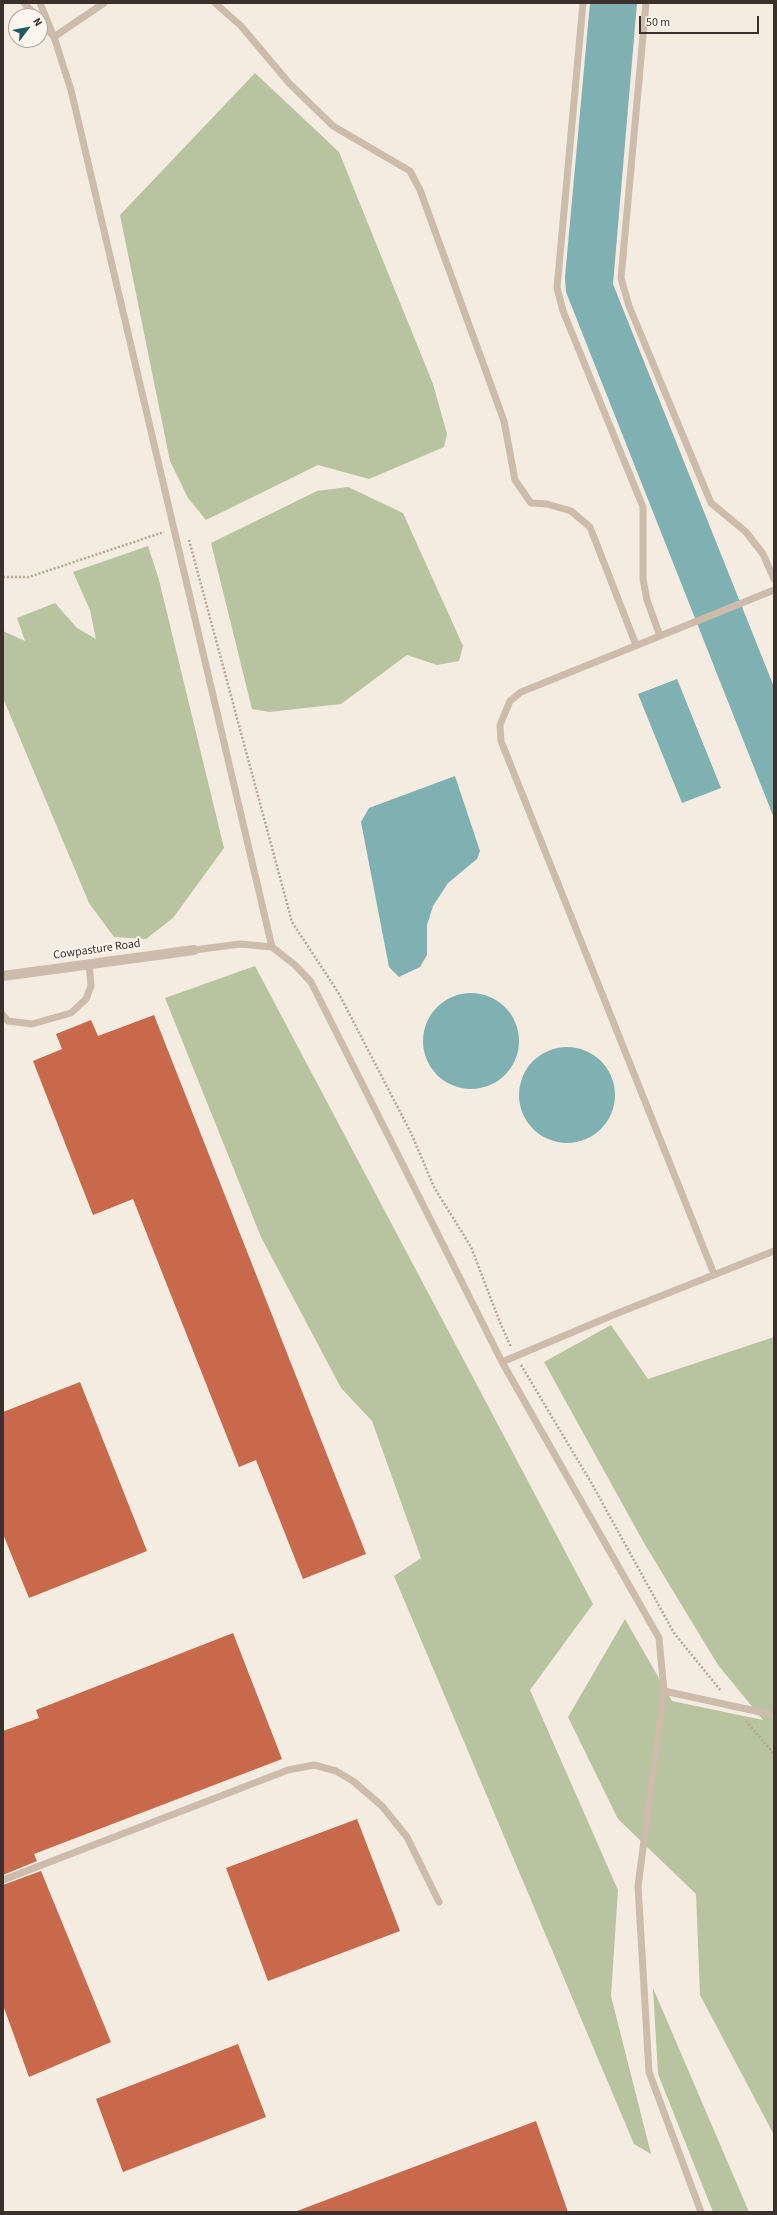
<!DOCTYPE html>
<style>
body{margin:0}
#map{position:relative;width:777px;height:2215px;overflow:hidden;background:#f4ebe1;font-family:"Source Sans 3",sans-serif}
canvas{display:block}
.frame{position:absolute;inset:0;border:4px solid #3b302b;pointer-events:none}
.north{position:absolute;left:8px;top:8px;width:40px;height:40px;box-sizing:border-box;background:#fbf5ee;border:1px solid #aea6a0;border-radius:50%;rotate:58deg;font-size:11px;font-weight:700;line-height:16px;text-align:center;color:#3b302b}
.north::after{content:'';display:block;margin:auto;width:14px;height:18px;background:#1f5a5e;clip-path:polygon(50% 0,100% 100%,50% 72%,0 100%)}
.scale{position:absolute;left:639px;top:16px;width:120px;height:18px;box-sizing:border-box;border:2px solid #3b302b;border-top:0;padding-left:5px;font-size:12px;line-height:14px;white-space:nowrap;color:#3b302b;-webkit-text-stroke:3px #fbf5ee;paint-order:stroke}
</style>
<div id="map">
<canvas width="777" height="2215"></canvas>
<div class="frame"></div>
<div class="north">N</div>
<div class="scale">50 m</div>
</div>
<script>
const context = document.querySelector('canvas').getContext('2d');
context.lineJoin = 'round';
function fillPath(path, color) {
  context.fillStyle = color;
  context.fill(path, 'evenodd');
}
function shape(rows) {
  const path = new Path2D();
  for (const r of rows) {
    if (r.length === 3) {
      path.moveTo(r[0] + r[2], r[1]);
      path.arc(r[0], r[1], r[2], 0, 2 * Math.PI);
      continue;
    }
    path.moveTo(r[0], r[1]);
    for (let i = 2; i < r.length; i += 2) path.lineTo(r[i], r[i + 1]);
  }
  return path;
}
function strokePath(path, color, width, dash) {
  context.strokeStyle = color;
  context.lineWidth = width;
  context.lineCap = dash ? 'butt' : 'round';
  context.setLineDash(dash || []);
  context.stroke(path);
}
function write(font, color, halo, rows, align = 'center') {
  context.font = font + ' "Source Sans 3",sans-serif';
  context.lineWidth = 4;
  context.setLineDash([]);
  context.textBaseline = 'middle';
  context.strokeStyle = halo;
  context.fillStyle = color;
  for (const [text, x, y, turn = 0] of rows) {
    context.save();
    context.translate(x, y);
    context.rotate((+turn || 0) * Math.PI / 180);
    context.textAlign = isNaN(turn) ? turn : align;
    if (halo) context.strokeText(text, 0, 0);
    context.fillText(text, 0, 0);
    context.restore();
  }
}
fillPath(shape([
 [255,73,339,152,433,384,447,434,444,447,369,479,318,465,206,520,188,498,170,461,120,215],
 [348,487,403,513,463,646,459,661,437,665,407,655,341,704,269,712,252,709,211,543,317,491],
 [148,546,159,580,224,848,173,918,146,939,114,937,89,903,3,698,3,631,25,641,17,618,55,603,77,628,96,639,90,610,73,572],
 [255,966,593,1604,530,1690,618,1890,611,1996,651,2154,634,2144,394,1576,421,1558,372,1421,341,1388,261,1237,165,998],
 [611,1325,648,1379,774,1337,774,2135,700,1995,696,1894,618,1819,568,1717,625,1619,672,1701,763,1720,718,1665,644,1543,544,1362],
 [653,1988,749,2212,713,2212,658,2074]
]), '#b8c4a0');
fillPath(shape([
 [590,3,637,3,613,284,774,687,774,818,566,292,565,277],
 [677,679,721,788,682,803,638,694],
 [455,776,480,851,477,859,448,883,433,906,427,925,427,955,420,967,399,977,389,967,361,822,369,808],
 [471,1041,48],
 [567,1095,48]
]), '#7fb0b2');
fillPath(shape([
 [154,1015,366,1554,303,1579,256,1460,239,1467,133,1199,93,1215,33,1061,62,1049,56,1034,91,1020,98,1036],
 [80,1382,147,1551,29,1598,3,1534,3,1412],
 [233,1633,282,1759,34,1854,37,1861,3,1875,3,1731,39,1718,36,1710],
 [357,1819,400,1931,268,1981,226,1868],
 [41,1871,111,2042,29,2077,3,2005,3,1885],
 [238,2044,266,2117,123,2172,96,2099],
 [536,2121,568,2212,297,2212,297,2211]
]), '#c8694b');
strokePath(shape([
 [189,540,292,922,338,992,411,1133,434,1187,471,1247,501,1325,511,1347],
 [3,577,29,577,164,532],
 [521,1365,592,1484,674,1633,721,1691],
 [746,1721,774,1754]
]), '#b9a596', 2.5, [2, 2]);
strokePath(shape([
 [24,3,37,16],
 [40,3,54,37,104,3],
 [215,3,241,26,289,83,333,126,410,171,420,190,504,421,515,480,531,503,547,504,571,511,590,527,636,645],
 [583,3,557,288,563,311,643,507,643,579,647,600,660,636],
 [646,3,621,278,629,306,711,503,746,532,763,554,774,579],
 [40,20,54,37,71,90,272,947],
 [194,950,240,944,272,947,295,965,311,982,502,1362,659,1638,664,1691,638,1886,649,2072,701,2212],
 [3,1015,8,1021,32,1024,71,1013,86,999,91,986,89,964],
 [714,1274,501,741,500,725,510,701,521,692,774,590],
 [502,1362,618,1313,774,1251],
 [664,1691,774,1715],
 [3,1880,288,1770,314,1765,336,1771,353,1781,382,1806,407,1837,439,1902]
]), '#cdbbac', 7);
strokePath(shape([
 [3,976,194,950]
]), '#cdbbac', 10);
write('12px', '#3b302b', '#fbf5ee', [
 ["Cowpasture Road",97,950,-8]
]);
</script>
